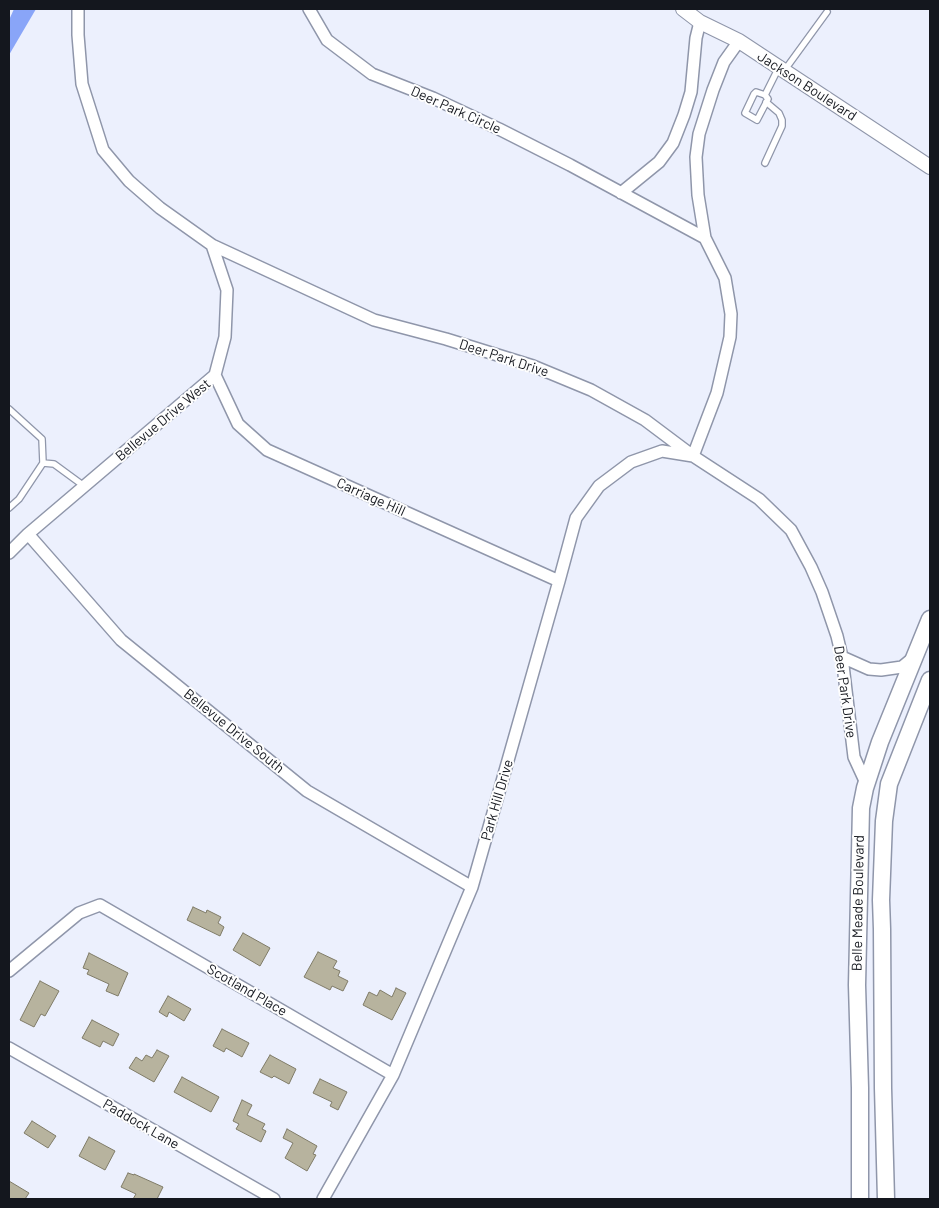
<!DOCTYPE html>
<style>
body{margin:0}
#map{position:relative;width:939px;height:1208px;overflow:hidden;background:#ecf0fd;font-family:Barlow,sans-serif}
canvas{display:block}
.frame{position:absolute;inset:0;border:10px solid #14171e;pointer-events:none}
</style>
<div id="map">
<canvas width="939" height="1208"></canvas>
<div class="frame"></div>
</div>
<script>
const context = document.querySelector('canvas').getContext('2d');
context.lineJoin = 'round';
function fillPath(path, color) {
  context.fillStyle = color;
  context.fill(path, 'evenodd');
}
function shape(rows) {
  const path = new Path2D();
  for (const r of rows) {
    path.moveTo(r[0], r[1]);
    for (let i = 2; i < r.length; i += 2) path.lineTo(r[i], r[i + 1]);
  }
  return path;
}
function strokePath(path, color, width, dash) {
  context.strokeStyle = color;
  context.lineWidth = width;
  context.lineCap = dash ? 'butt' : 'round';
  context.setLineDash(dash || []);
  context.stroke(path);
}
function write(font, color, halo, rows, align = 'center') {
  context.font = font + ' Barlow,sans-serif';
  context.lineWidth = 4;
  context.setLineDash([]);
  context.textBaseline = 'middle';
  context.strokeStyle = halo;
  context.fillStyle = color;
  for (const [text, x, y, turn = 0] of rows) {
    context.save();
    context.translate(x, y);
    context.rotate((+turn || 0) * Math.PI / 180);
    context.textAlign = isNaN(turn) ? turn : align;
    if (halo) context.strokeText(text, 0, 0);
    context.fillText(text, 0, 0);
    context.restore();
  }
}
fillPath(shape([
 [14,9,36,9,9,55,9,20]
]), '#89a5f8');
const building = shape([
 [193,907,206,913,207,910,221,917,218,923,224,927,220,936,187,920,193,907],
 [243,933,270,948,260,966,233,950,243,933],
 [318,952,337,961,333,968,340,971,338,976,348,981,343,991,332,986,330,990,304,977,318,952],
 [89,953,128,973,118,996,106,991,109,984,87,974,89,970,83,968,89,953],
 [40,981,59,991,45,1016,41,1014,34,1027,20,1020,40,981],
 [396,988,406,993,392,1020,363,1005,369,992,377,996,380,990,392,997,396,988],
 [168,996,191,1009,184,1021,169,1012,167,1017,159,1012,168,996],
 [92,1020,119,1034,113,1046,103,1041,100,1047,82,1038,92,1020],
 [222,1029,249,1043,242,1057,226,1048,224,1052,213,1046,222,1029],
 [157,1050,169,1056,154,1082,129,1068,136,1057,142,1061,146,1055,152,1058,157,1050],
 [270,1055,296,1069,289,1084,274,1076,272,1078,260,1072,270,1055],
 [182,1077,219,1097,211,1112,174,1092,182,1077],
 [320,1079,347,1092,338,1110,330,1106,332,1102,313,1093,320,1079],
 [242,1100,252,1105,247,1115,265,1124,262,1129,266,1131,261,1142,236,1129,239,1124,233,1121,242,1100],
 [32,1121,56,1136,48,1148,24,1133,32,1121],
 [287,1129,317,1146,313,1154,316,1155,307,1171,285,1158,293,1143,283,1138,287,1129],
 [89,1137,115,1151,105,1170,79,1156,89,1137],
 [128,1173,134,1175,134,1174,163,1187,157,1199,133,1199,136,1194,121,1187,128,1173],
 [9,1181,29,1193,25,1199,12,1199,9,1198,9,1181]
]);
fillPath(building, '#b7b39e');
strokePath(building, '#7f7b67', 1);
const service = shape([
 [784,71,827,12],
 [765,95,756,92,754,94,745,113,757,120,768,99,765,95,779,67],
 [765,163,782,126,782,120,779,113,766,102],
 [9,409,42,439,43,463,19,499,9,508],
 [43,463,54,464,84,486]
]);
const minor = shape([
 [78,9,78,35,82,84,103,150,129,181,160,208,212,245,374,320,446,339,533,366,591,390,645,420,693,456,759,499,791,530,811,567,822,592,837,636,842,657,854,757,866,783],
 [309,9,327,40,372,74,433,98,499,129,570,165,705,238,725,278,731,314,730,337,717,393,693,456,662,451,631,462,599,486,576,518,559,581,472,887,393,1075,323,1199],
 [621,193,659,162,673,143,684,115,691,92,696,38,700,22],
 [705,238,698,195,696,157,699,134,713,90,724,62,739,41],
 [215,375,238,424,267,450,559,581],
 [28,534,121,640,307,791,472,887],
 [9,553,28,534,215,375,225,337,227,290,212,245],
 [842,657,869,669,881,670,902,667,913,658],
 [9,971,79,913,100,905,393,1075],
 [9,1048,274,1199]
]);
const tertiary = shape([
 [683,9,700,22,739,41,930,167]
]);
const secondary = shape([
 [860,1199,860,1088,857,985,861,808,865,788,880,742,930,619],
 [886,1199,883,1088,882,929,881,900,884,821,889,784,930,680]
]);
strokePath(service, '#8f96aa', 8);
strokePath(minor, '#8f96aa', 14);
strokePath(tertiary, '#8f96aa', 16);
strokePath(secondary, '#8f96aa', 19);
strokePath(service, '#fff', 5.5);
strokePath(minor, '#fff', 11);
strokePath(tertiary, '#fff', 14);
strokePath(secondary, '#fff', 16);
write('14px', '#14171e', '#fefefe', [
 ["Jackson Boulevard",807,86,33],
 ["Deer Park Circle",456,110,24],
 ["Deer Park Drive",504,358,18],
 ["Bellevue Drive West",163,420,-40],
 ["Carriage Hill",371,497,24],
 ["Deer Park Drive",845,692,82],
 ["Bellevue Drive South",234,731,39],
 ["Park Hill Drive",497,800,-74],
 ["Belle Meade Boulevard",858,903,-89],
 ["Scotland Place",247,990,30],
 ["Paddock Lane",141,1124,30]
]);
</script>
